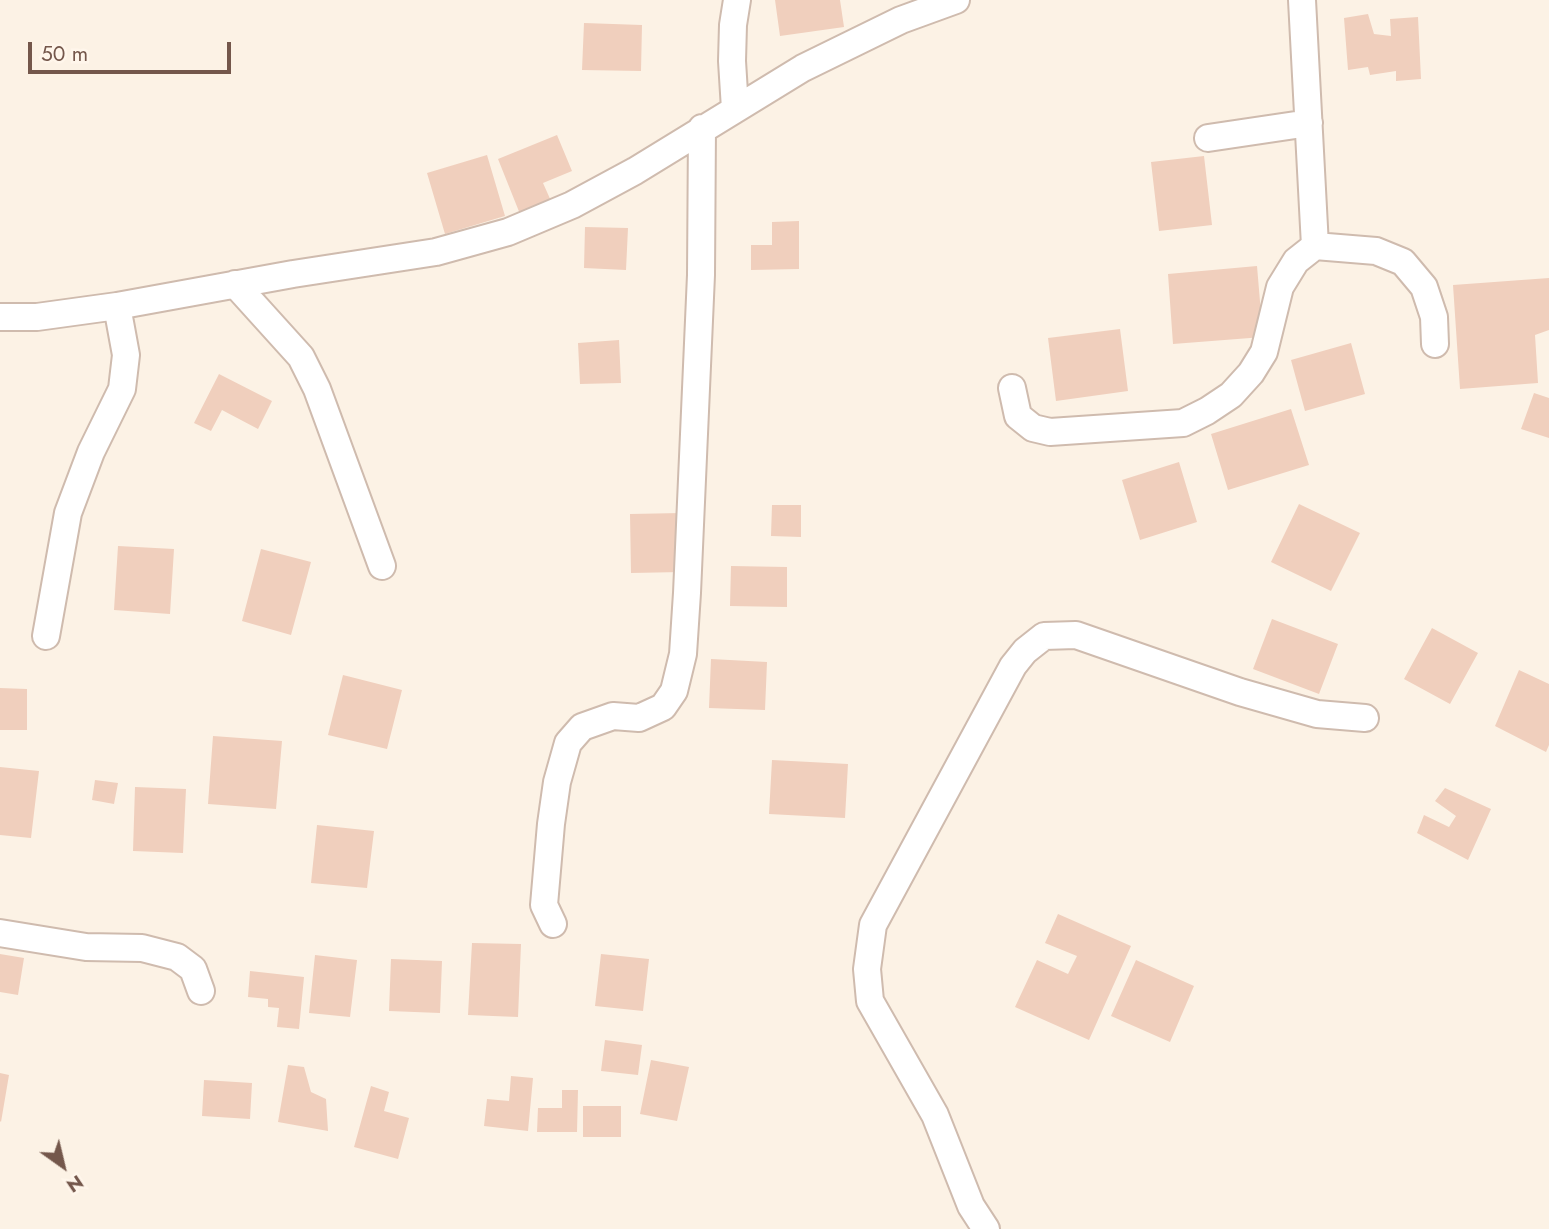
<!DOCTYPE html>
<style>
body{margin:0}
#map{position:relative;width:1549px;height:1229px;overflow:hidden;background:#fcf2e5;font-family:Jost,sans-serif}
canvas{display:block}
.north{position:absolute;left:28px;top:1131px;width:70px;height:70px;-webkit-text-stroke:5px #fff6eb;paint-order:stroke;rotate:146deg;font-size:19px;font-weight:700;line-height:28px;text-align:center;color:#74574b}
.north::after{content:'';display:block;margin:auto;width:24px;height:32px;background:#74574b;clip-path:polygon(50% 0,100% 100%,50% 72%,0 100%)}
.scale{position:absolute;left:28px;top:42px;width:203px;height:32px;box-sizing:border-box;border:4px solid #74574b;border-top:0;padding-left:9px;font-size:21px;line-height:24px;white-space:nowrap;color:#74574b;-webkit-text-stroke:5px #fff6eb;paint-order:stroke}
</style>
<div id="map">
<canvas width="1549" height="1229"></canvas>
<div class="north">N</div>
<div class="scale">50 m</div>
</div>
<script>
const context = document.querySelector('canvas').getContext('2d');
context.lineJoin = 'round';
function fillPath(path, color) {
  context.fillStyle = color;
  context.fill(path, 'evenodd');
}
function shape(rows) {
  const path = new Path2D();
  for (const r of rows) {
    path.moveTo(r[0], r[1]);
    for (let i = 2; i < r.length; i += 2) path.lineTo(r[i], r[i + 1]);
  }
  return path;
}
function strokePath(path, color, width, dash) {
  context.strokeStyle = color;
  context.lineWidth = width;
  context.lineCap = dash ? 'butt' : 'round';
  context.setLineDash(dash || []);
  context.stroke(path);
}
fillPath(shape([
 [775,0,840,0,844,27,780,36],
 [1368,14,1374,34,1391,36,1390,19,1418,17,1421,79,1396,81,1396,71,1370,75,1368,67,1348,70,1344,18],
 [584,23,642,25,641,71,582,70],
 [557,135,572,171,543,183,551,201,520,214,498,159],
 [487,155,505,216,445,234,427,173],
 [1204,156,1212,225,1159,231,1151,162],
 [799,221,799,269,751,270,751,245,772,245,772,222],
 [585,227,628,228,626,270,584,268],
 [1257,266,1263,337,1173,344,1168,274],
 [1549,278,1549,330,1535,335,1538,383,1460,389,1453,285],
 [1120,329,1128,391,1056,401,1048,338],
 [619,340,621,383,580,384,578,343],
 [1351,343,1365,394,1305,411,1291,360],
 [219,374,272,401,258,429,222,410,211,431,194,423],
 [1534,393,1549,398,1549,438,1521,429],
 [1291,409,1309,465,1228,490,1211,434],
 [1179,462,1197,522,1140,540,1122,480],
 [1299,504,1360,533,1331,591,1271,562],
 [772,505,801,505,801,537,771,536],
 [681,513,682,572,631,573,630,514],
 [118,546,174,549,170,614,114,610],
 [261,549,311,562,291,635,242,621],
 [731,566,787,567,787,607,730,606],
 [1272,619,1338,644,1319,694,1253,669],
 [1432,628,1478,653,1450,704,1404,679],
 [711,659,767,662,765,710,709,708],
 [1519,670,1549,684,1549,745,1546,752,1495,726],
 [343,675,402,690,387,749,328,735],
 [0,688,27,689,27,730,0,730],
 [213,736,282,741,276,809,208,804],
 [772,760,848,764,845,818,769,814],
 [0,767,39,771,31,838,0,835],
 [95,780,118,783,114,804,92,800],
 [135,787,186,789,183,853,133,851],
 [1445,788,1491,809,1468,860,1417,833,1424,815,1449,827,1456,816,1435,801],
 [317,825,374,831,367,888,311,883],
 [1058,914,1131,946,1089,1040,1015,1007,1037,960,1068,974,1077,956,1045,943],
 [472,943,521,944,518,1017,468,1015],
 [0,954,24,958,18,995,0,992],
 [601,954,649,959,643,1011,595,1006],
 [315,955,357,960,350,1017,309,1013],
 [391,959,442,961,440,1013,389,1011],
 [1136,960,1194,986,1170,1042,1111,1016],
 [250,971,304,977,299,1029,277,1027,279,1008,268,1007,268,999,248,997],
 [605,1040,642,1045,638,1075,601,1071],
 [651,1060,689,1067,677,1121,640,1114],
 [288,1065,304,1067,311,1092,326,1099,328,1131,278,1122],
 [0,1073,9,1075,1,1122,0,1121],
 [511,1076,533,1078,528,1131,484,1126,487,1099,509,1101],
 [204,1080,252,1083,250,1119,202,1116],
 [371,1086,389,1092,384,1111,409,1118,398,1159,354,1147],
 [562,1090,578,1090,577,1132,537,1132,538,1108,562,1108],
 [583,1106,621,1106,621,1137,583,1137]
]), '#f0cfbd');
const minor = shape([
 [1302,0,1315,246],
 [735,109,732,61,733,25,737,0],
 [1208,138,1309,123],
 [235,284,301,357,317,389,382,566],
 [0,317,37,317,117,306,293,274,436,252,508,232,572,205,635,171,803,68,901,20,956,0],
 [1012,388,1018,416,1033,428,1050,432,1183,423,1207,411,1231,395,1251,373,1264,352,1280,287,1296,261,1315,246,1376,251,1403,262,1424,287,1434,317,1435,344],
 [46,636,68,513,91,452,122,389,126,355,117,306],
 [553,924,544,905,551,824,557,782,568,743,582,727,613,716,639,718,663,707,674,691,683,654,687,593,701,275,702,128],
 [0,933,86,947,142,948,177,957,193,969,201,991],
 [986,1229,971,1206,935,1115,870,1001,867,969,873,925,1013,666,1025,651,1044,636,1076,635,1240,692,1317,714,1365,718]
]);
strokePath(minor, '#cfbbae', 30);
strokePath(minor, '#fff', 26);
</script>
